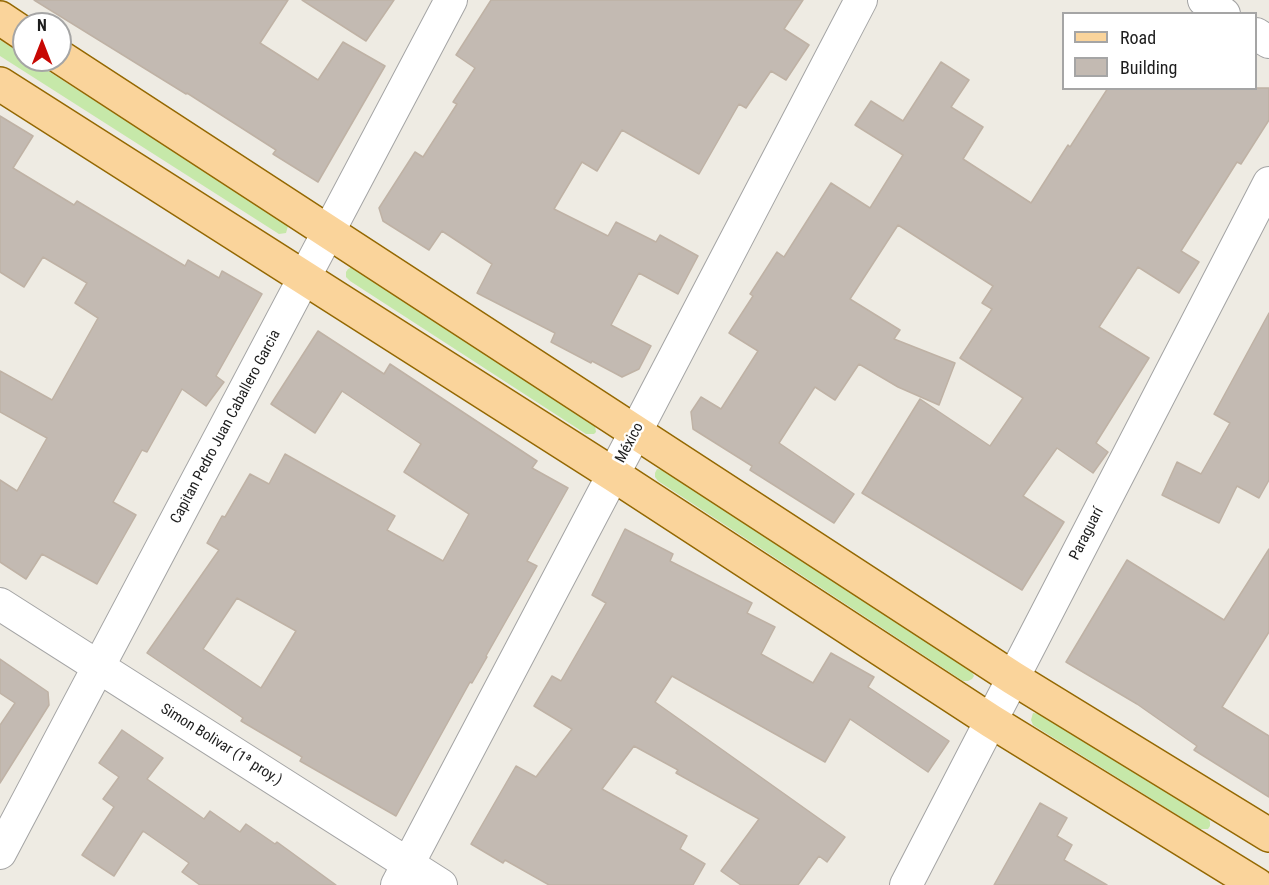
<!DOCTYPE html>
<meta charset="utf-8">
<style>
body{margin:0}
#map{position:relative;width:1269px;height:885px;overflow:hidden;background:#eeebe3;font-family:"Roboto Condensed",sans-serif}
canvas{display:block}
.legend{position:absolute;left:1062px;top:12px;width:195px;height:78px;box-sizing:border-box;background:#fff;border:2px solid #a5a5a5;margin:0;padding:8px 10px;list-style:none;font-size:18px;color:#1d1d1d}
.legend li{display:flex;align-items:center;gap:12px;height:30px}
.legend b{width:30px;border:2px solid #a5a5a5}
.north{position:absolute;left:12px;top:12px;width:60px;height:60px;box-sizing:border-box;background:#fff;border:2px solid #a5a5a5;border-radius:50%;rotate:0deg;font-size:16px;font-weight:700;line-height:24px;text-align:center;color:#1d1d1d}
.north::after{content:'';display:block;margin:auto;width:21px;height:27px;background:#c70803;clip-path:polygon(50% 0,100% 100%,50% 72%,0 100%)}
</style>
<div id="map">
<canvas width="1269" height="885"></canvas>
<ul class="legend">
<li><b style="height:8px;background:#fad49b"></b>Road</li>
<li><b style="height:16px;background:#c3bab2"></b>Building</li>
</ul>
<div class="north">N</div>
</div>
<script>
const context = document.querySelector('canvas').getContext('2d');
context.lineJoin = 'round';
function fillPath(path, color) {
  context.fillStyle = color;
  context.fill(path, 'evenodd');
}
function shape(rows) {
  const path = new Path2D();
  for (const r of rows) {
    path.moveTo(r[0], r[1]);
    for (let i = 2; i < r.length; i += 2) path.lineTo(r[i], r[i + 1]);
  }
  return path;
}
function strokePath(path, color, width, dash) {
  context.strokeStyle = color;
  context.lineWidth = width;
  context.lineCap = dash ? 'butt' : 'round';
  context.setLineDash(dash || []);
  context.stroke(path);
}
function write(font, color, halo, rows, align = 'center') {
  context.font = font + ' "Roboto Condensed",sans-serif';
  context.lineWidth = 5;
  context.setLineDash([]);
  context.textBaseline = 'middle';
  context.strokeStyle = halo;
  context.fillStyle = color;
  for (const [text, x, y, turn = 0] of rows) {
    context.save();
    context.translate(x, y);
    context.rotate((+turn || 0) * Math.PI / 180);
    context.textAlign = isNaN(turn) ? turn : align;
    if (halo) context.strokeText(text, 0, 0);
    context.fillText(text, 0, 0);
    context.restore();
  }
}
fillPath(shape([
 [0,40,24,55,24,60,31,60,286,223,288,226,286,233,279,234,0,56],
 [352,267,357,269,593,423,595,426,596,432,594,434,586,434,350,281,346,277,346,272,348,269],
 [657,469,665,470,970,668,974,676,972,679,968,681,963,681,658,481,655,477,655,473],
 [1033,713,1042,714,1208,818,1210,822,1210,826,1208,829,1200,829,1033,725,1031,720]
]), '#c6e8a9');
const building = shape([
 [34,0,288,0,260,43,318,80,343,42,385,66,318,182,273,154,276,150,187,93,186,94,34,0],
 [302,0,394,0,366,41,302,0],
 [491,0,803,0,784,29,809,45,786,80,771,71,746,108,739,104,699,174,622,130,597,171,582,162,554,209,608,236,616,222,656,242,660,235,698,256,678,294,639,273,611,325,651,346,639,369,622,377,592,361,591,363,551,342,555,333,477,293,492,264,442,231,429,250,383,221,379,208,415,152,423,157,457,104,453,102,475,68,456,55,491,0],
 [941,62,969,80,951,107,983,127,963,159,1031,203,1068,145,1070,147,1108,88,1269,88,1269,120,1241,164,1237,162,1181,251,1199,262,1179,293,1138,267,1099,327,1149,358,1096,443,1108,452,1093,473,1057,448,1023,496,1064,522,1022,590,862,493,920,399,990,446,1023,398,960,358,992,309,982,303,993,286,898,225,850,299,900,330,894,339,955,363,939,405,898,387,859,364,835,400,815,387,779,443,854,494,834,523,750,470,752,466,693,429,691,412,701,397,721,409,758,351,729,333,753,296,750,294,777,252,784,257,831,183,870,208,903,155,855,125,871,101,903,121,941,62],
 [0,116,33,136,13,168,74,205,77,201,185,266,188,260,219,278,222,271,262,294,216,376,224,382,206,406,182,389,147,452,142,450,113,502,136,515,97,584,42,554,26,579,0,562,0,480,17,491,47,438,0,412,0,371,52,400,98,318,75,303,87,283,43,257,24,287,0,272,0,116],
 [1269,313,1269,480,1259,498,1237,486,1219,523,1162,495,1177,462,1201,474,1230,423,1214,414,1269,313],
 [318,331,384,374,390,364,537,461,532,468,568,488,527,561,537,566,486,656,487,657,472,683,470,682,396,816,300,761,302,757,241,721,243,718,147,653,219,550,207,543,222,516,225,517,250,474,269,484,285,454,395,516,387,530,443,561,469,514,404,472,421,444,342,391,315,433,271,404,318,331],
 [237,598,296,631,261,688,203,649,237,598],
 [625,529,673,554,670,561,752,603,747,613,775,627,761,654,813,683,831,653,874,677,868,687,949,741,928,772,850,719,825,762,672,676,655,702,845,837,827,862,819,856,798,885,741,885,721,871,759,819,676,773,678,770,634,746,602,789,687,836,680,849,705,864,693,885,549,885,505,860,503,863,471,844,516,766,536,777,572,729,534,706,552,676,561,681,606,603,592,595,625,529],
 [1269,549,1269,632,1222,707,1269,736,1269,797,1194,750,1197,746,1137,704,1066,662,1127,560,1224,620,1269,549],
 [0,659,48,692,49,705,0,783,0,725,15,703,0,693,0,659],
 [122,730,163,758,147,779,204,819,210,811,240,832,246,824,275,844,277,842,336,885,200,885,182,872,189,863,143,831,114,876,82,855,114,807,103,799,119,777,99,763,122,730],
 [1040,803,1067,818,1057,836,1072,845,1064,860,1107,885,994,885,1040,803]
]);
fillPath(building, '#c3bab2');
strokePath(building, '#bfb2a5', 1.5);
const street = shape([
 [1204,0,1224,14],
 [1256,34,1269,42],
 [0,604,441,885],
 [0,853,451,0],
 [397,885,624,454,861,0],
 [906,885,1269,183]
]);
const primary = shape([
 [0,18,24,34],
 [60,57,1013,678,1269,835],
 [0,84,614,475,991,721,1257,885]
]);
strokePath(street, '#a4a4a4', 34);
strokePath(primary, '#946802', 36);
strokePath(street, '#fff', 32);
strokePath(primary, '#fad49b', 33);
write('15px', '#1d1d1d', '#fff', [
 ["Capitan Pedro Juan Caballero Garcia",226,427,-62],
 ["México",630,443,-62],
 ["Paraguarí",1087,534,-63],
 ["Simon Bolivar (1ª proy.)",221,745,32]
]);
</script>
